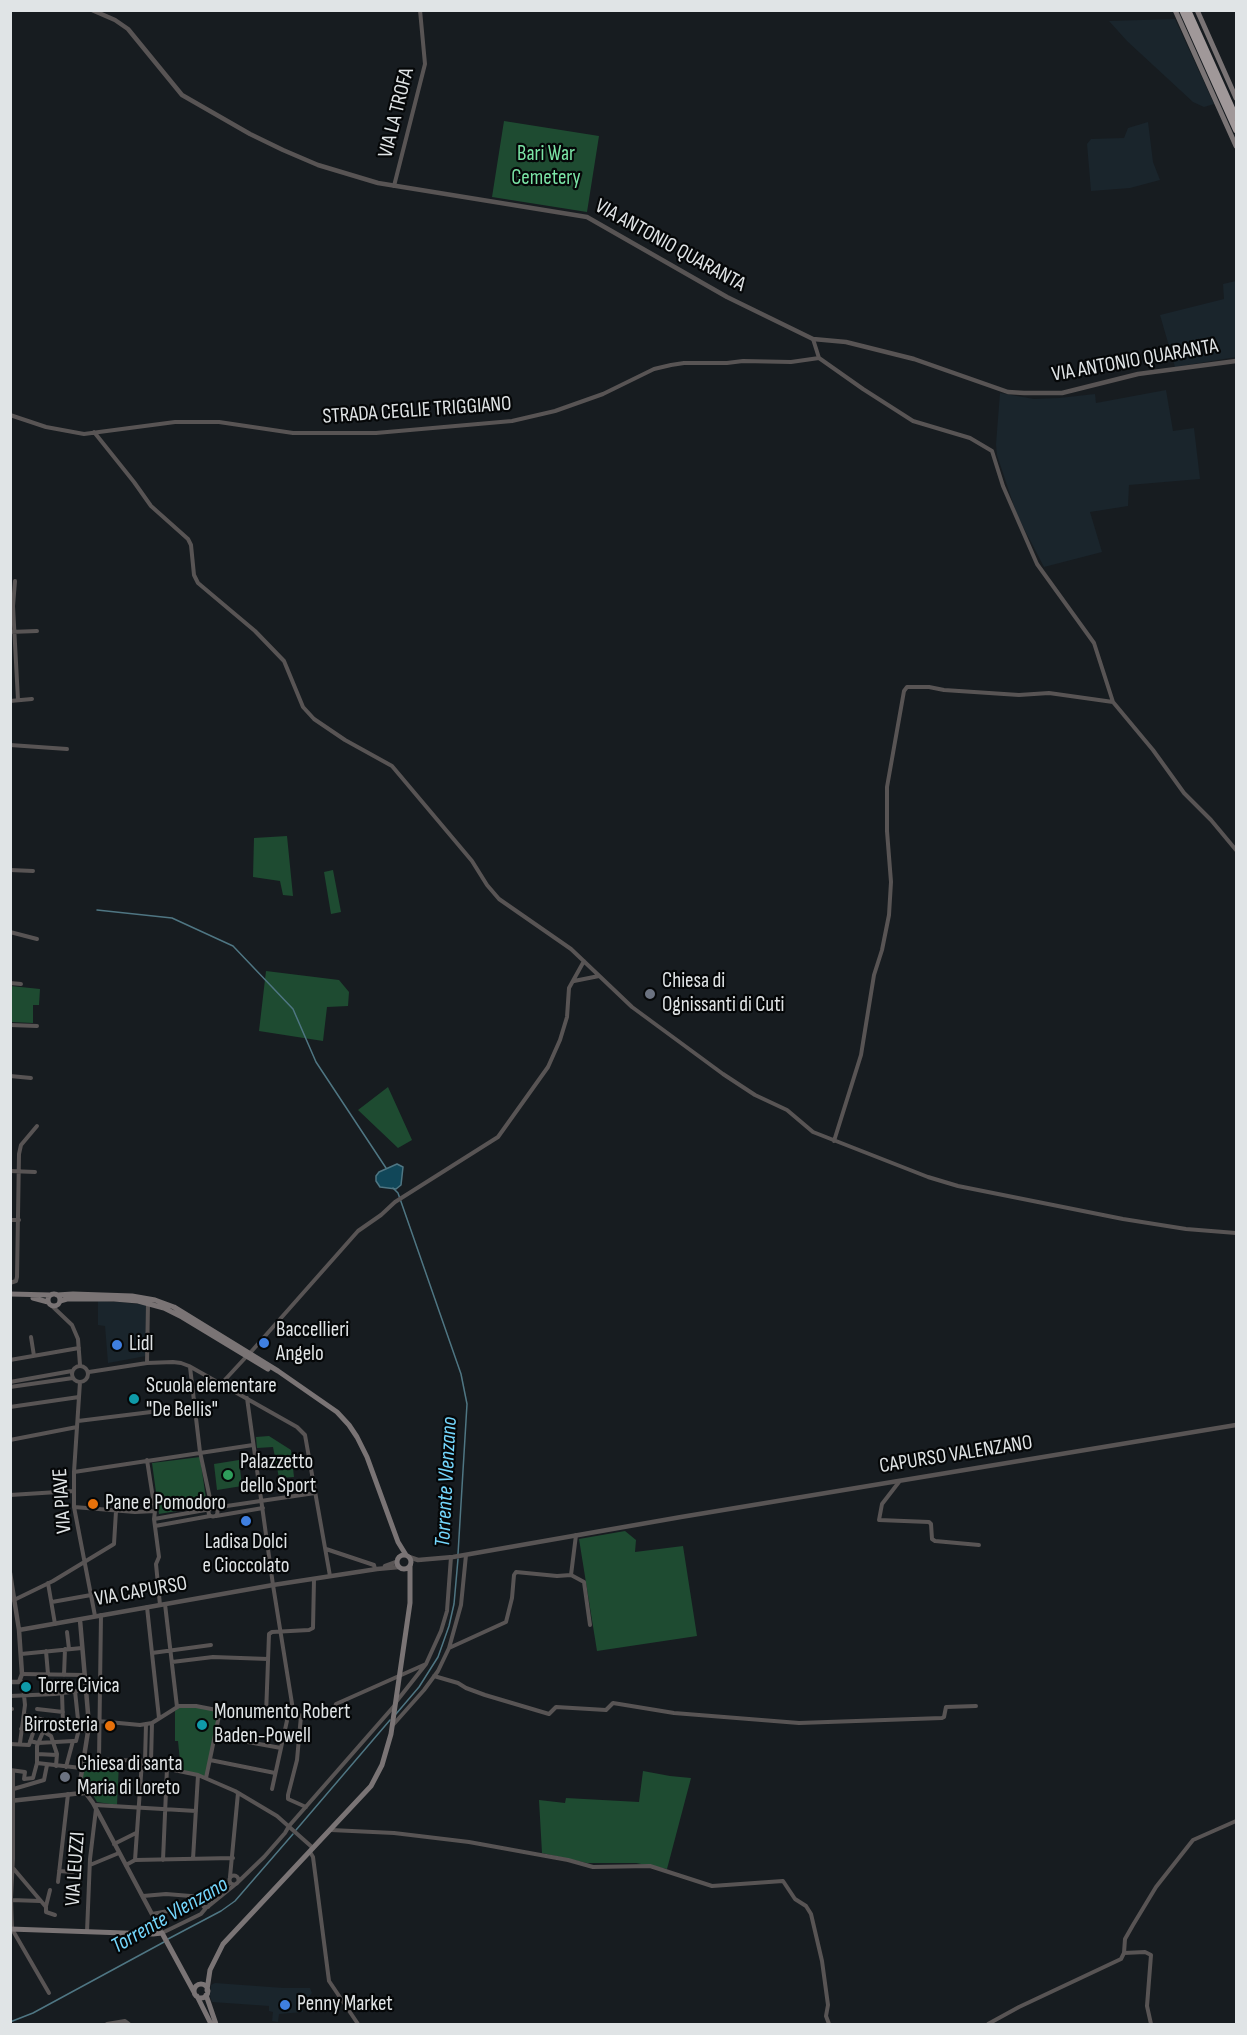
<!DOCTYPE html>
<style>
body{margin:0}
#map{position:relative;width:1247px;height:2035px;overflow:hidden;background:#171c20;font-family:"Sofia Sans Condensed",sans-serif}
canvas{display:block}
.frame{position:absolute;inset:0;border:12px solid #e0e4e6;pointer-events:none}
</style>
<div id="map">
<canvas width="1247" height="2035"></canvas>
<div class="frame"></div>
</div>
<script>
const context = document.querySelector('canvas').getContext('2d');
context.lineJoin = 'round';
function fillPath(path, color) {
  context.fillStyle = color;
  context.fill(path, 'evenodd');
}
function shape(rows) {
  const path = new Path2D();
  for (const r of rows) {
    if (r.length === 3) {
      path.moveTo(r[0] + r[2], r[1]);
      path.arc(r[0], r[1], r[2], 0, 2 * Math.PI);
      continue;
    }
    path.moveTo(r[0], r[1]);
    for (let i = 2; i < r.length; i += 2) path.lineTo(r[i], r[i + 1]);
  }
  return path;
}
function strokePath(path, color, width, dash) {
  context.strokeStyle = color;
  context.lineWidth = width;
  context.lineCap = dash ? 'butt' : 'round';
  context.setLineDash(dash || []);
  context.stroke(path);
}
function write(font, color, halo, rows, align = 'center') {
  context.font = font + ' "Sofia Sans Condensed",sans-serif';
  context.lineWidth = 4.5;
  context.setLineDash([]);
  context.textBaseline = 'middle';
  context.strokeStyle = halo;
  context.fillStyle = color;
  for (const [text, x, y, turn = 0] of rows) {
    context.save();
    context.translate(x, y);
    context.rotate((+turn || 0) * Math.PI / 180);
    context.textAlign = isNaN(turn) ? turn : align;
    if (halo) context.strokeText(text, 0, 0);
    context.fillText(text, 0, 0);
    context.restore();
  }
}
fillPath(shape([
 [1175,19,1214,104,1204,107,1193,102,1127,41,1109,21],
 [1148,122,1153,162,1160,180,1130,188,1091,191,1087,144,1091,139,1124,138,1128,128],
 [1236,281,1236,357,1175,367,1160,315,1224,299,1223,284],
 [1166,390,1173,431,1194,428,1200,479,1129,485,1128,506,1090,512,1102,552,1044,567,1017,515,997,455,996,444,1000,393,1034,399,1059,398,1095,394,1096,403],
 [98,1301,120,1302,146,1305,146,1356,108,1363,105,1326,98,1325],
 [215,1983,284,1988,310,1988,312,1993,301,2005,303,2012,279,2014,278,2022,272,2021,273,2012,269,2011,269,2006,212,2002,210,1996,211,1985]
]), '#1a252c');
fillPath(shape([
 [504,121,599,136,587,212,492,197],
 [287,836,293,896,283,895,280,881,253,877,254,838],
 [333,870,341,912,331,914,324,872],
 [266,971,339,980,349,992,348,1006,327,1007,323,1041,259,1031],
 [11,986,40,989,39,1005,33,1005,33,1023,11,1022],
 [388,1087,412,1140,398,1148,358,1110],
 [269,1436,291,1450,294,1477,279,1478,273,1447,257,1448,256,1437],
 [200,1457,207,1506,159,1514,152,1463],
 [239,1460,242,1486,217,1490,214,1464],
 [625,1531,636,1540,635,1552,683,1546,697,1636,597,1651,579,1539],
 [179,1706,196,1706,220,1711,206,1778,181,1771,178,1741,175,1741,175,1711],
 [85,1762,119,1763,117,1805,97,1802,81,1774],
 [643,1771,670,1776,691,1778,667,1869,636,1863,587,1863,542,1853,539,1800,565,1803,566,1798,639,1802]
]), '#1e4b31');
const water = shape([
 [397,1164,403,1167,401,1185,396,1189,380,1187,376,1181,376,1176,379,1172,397,1164]
]);
fillPath(water, '#114759');
strokePath(water, '#4f7683', 1.5);
strokePath(shape([
 [97,910,172,918,233,946,293,1009,316,1062,386,1168],
 [393,1188,398,1193,461,1374,467,1404,458,1554],
 [396,1714,419,1687,438,1657,449,1626,454,1604,458,1559],
 [296,1830,390,1720],
 [168,1939,221,1911,235,1901,293,1834],
 [10,2022,33,2013,164,1942]
]), '#4f7683', 1.5);
strokePath(shape([
 [394,186,425,64,420,10],
 [813,339,819,358,863,389,913,421,970,438,992,451,1003,486,1037,564,1094,643,1113,702,1153,750,1184,793,1211,820,1236,850],
 [10,415,46,427,84,434,175,422,219,422,293,433,376,433,512,421,555,411,603,394,654,369,671,365,684,363,727,363,743,361,791,362,819,358],
 [94,432,134,482,151,506,188,539,191,545,194,575,198,583,255,631,284,661,303,707,314,719,345,740,392,766,472,861,487,885,499,899,571,949,632,1007,723,1074,755,1095,787,1110,813,1132,928,1177,958,1186,1123,1219,1186,1229,1236,1233],
 [15,581,13,606,18,700],
 [10,632,37,631],
 [10,701,32,699],
 [10,745,67,749],
 [10,870,33,871],
 [10,932,37,939],
 [574,981,599,976],
 [10,983,21,984],
 [10,1025,37,1026],
 [10,1076,31,1078],
 [834,1141,861,1055,874,975,882,950,889,915,891,882,887,831,887,787,904,691,907,687,929,687,944,690,1019,695,1049,693,1113,702],
 [10,1171,35,1172],
 [10,1220,19,1220],
 [10,1283,16,1281,17,1277,19,1154,21,1145,37,1126],
 [52,1306,72,1325,78,1339,80,1365],
 [10,1323,10,1325],
 [31,1337,34,1356],
 [250,1353,358,1231,381,1215,395,1202,498,1137,548,1067,560,1040,567,1017,569,988,584,961],
 [10,1360,79,1348],
 [147,1363,148,1303],
 [80,1374,8],
 [190,1367,200,1452,212,1508],
 [89,1372,147,1363,173,1362,181,1363,189,1366,297,1427,305,1435,330,1576],
 [10,1382,72,1371],
 [80,1382,74,1472,74,1507,95,1616],
 [221,1384,246,1357],
 [10,1387,73,1378],
 [247,1398,273,1585,294,1716],
 [10,1407,79,1397],
 [78,1421,151,1412],
 [10,1440,77,1427],
 [147,1460,155,1511,154,1519,159,1557,156,1564,160,1605],
 [74,1472,253,1445],
 [899,1482,882,1504,879,1520,929,1522,931,1524,932,1539,935,1541,979,1545],
 [10,1495,74,1491],
 [74,1507,135,1512,155,1511],
 [213,1512,4.5],
 [213,1508,315,1493],
 [216,1516,263,1508],
 [154,1519,211,1509],
 [155,1526,210,1516],
 [326,1549,374,1565,375,1569],
 [571,1575,584,1582,590,1625],
 [48,1583,55,1624],
 [14,1600,53,1581,114,1544,116,1511],
 [52,1602,91,1595],
 [165,1604,177,1707],
 [147,1607,159,1718],
 [67,1632,69,1649],
 [449,1648,506,1622,512,1598,514,1575,516,1572,557,1576,571,1575,576,1535],
 [46,1651,48,1674],
 [152,1653,211,1645],
 [21,1654,82,1648],
 [172,1662,213,1657,268,1659],
 [22,1674,85,1675],
 [64,1675,65,1649],
 [434,1676,458,1683,466,1688,485,1695,549,1714,556,1707,606,1710,613,1703,674,1713,799,1723,942,1718,944,1717,946,1707,976,1706],
 [62,1693,63,1724],
 [10,1696,55,1694,86,1690],
 [396,1702,426,1664,441,1631,447,1611,451,1557],
 [10,1709,12,1709],
 [37,1709,63,1712],
 [24,1715,88,1731],
 [266,1715,269,1634,272,1632,309,1630,313,1628,314,1579],
 [301,1716,297,1760,288,1795,288,1799,306,1807],
 [98,1721,140,1725,152,1723,179,1706,196,1706,237,1714,294,1716,317,1714,332,1715,336,1704,426,1664],
 [392,1726,424,1690,438,1671,449,1648,461,1605,466,1555],
 [21,1729,28,1731,30,1724,51,1736,57,1754,56,1766],
 [215,1736,281,1748],
 [30,1741,38,1743,73,1741],
 [20,1743,25,1705,23,1685,20,1680],
 [10,1744,29,1745,33,1733],
 [37,1754,57,1755],
 [83,1759,149,1761,169,1769,198,1775,235,1791,277,1816,313,1848],
 [99,1760,101,1615],
 [210,1760,275,1773],
 [145,1761,146,1724],
 [151,1762,152,1723],
 [37,1763,81,1768],
 [66,1767,73,1741,76,1741,79,1729,75,1691],
 [10,1770,25,1772,24,1779,33,1778,37,1763,37,1746,43,1732],
 [13,1771,13,1859,11,1898,12,1929,49,1993],
 [206,1778,220,1711],
 [272,1789,288,1716],
 [10,1790,44,1780,47,1765],
 [95,1805,196,1811],
 [331,1830,394,1833,469,1842,568,1860,593,1867,650,1866,712,1886,783,1881,795,1899,806,1906,811,1914,822,1961,828,2005,826,2016,829,2024],
 [114,1844,136,1833],
 [310,1852,313,1857,329,1981,358,2024],
 [193,1859,198,1775],
 [135,1860,142,1761],
 [163,1860,167,1768],
 [90,1865,119,1853],
 [126,1865,135,1860,233,1858],
 [13,1868,46,1907,46,1912,55,1915],
 [59,1871,73,1872,74,1863],
 [234,1880,4.5],
 [230,1877,238,1793],
 [58,1882,68,1794],
 [238,1882,264,1857,285,1833,289,1826,395,1705],
 [143,1896,166,1894,203,1897],
 [208,1897,211,1903,208,1907,204,1907,201,1903,202,1899,222,1892,230,1882],
 [11,1900,40,1901],
 [210,1905,237,1883],
 [46,1906,50,1890],
 [152,1914,201,1905],
 [87,1932,90,1859,96,1809],
 [162,1933,201,1914,206,1908],
 [1124,1953,1125,1939,1133,1925,1156,1887,1189,1845,1193,1840,1236,1821],
 [107,2024,125,2021,129,2024],
 [988,2024,1019,2007,1121,1959,1124,1953,1145,1952,1151,1955,1147,2006,1151,2024]
]), '#585454', 4);
strokePath(shape([
 [92,10,115,20,128,29,182,95,250,134,283,150,318,165,378,183,587,217,727,297,813,339,846,342,914,359,1008,392,1024,393,1062,393,1138,374,1236,361],
 [409,1557,418,1560,453,1557,681,1517,1236,1425],
 [385,1566,396,1562],
 [10,1573,19,1630,22,1674,19,1682,10,1682],
 [19,1630,273,1585,377,1569,399,1567],
 [82,1790,3.5],
 [79,1789,89,1725,80,1620],
 [85,1792,93,1803,162,1933],
 [10,1801,82,1793]
]), '#585454', 4.5);
strokePath(shape([
 [1175,10,1236,146],
 [1197,10,1236,98],
 [10,1294,51,1295],
 [54,1300,6],
 [57,1295,73,1294,132,1296,155,1300,174,1307,278,1371,337,1412,349,1425,357,1437,367,1457,398,1542,406,1555],
 [33,1298,48,1302],
 [60,1301,67,1299,114,1299,138,1301,164,1308,182,1317,268,1369],
 [404,1562,7],
 [10,1929,153,1934,162,1933,194,1992],
 [201,1991,7],
 [207,1990,210,1970,223,1944,371,1786,382,1765,391,1734,410,1603,410,1566],
 [206,1995,216,2024],
 [197,1996,211,2024]
]), '#7a7475', 5);
strokePath(shape([
 [1182,10,1236,130],
 [1188,10,1236,117]
]), '#a09899', 6);
for (const [x, y, r, color] of [
 [650,994,6,"#6b7280"],
 [264,1343,6,"#3f7fe0"],
 [117,1345,6,"#3f7fe0"],
 [134,1399,6,"#0f9aa8"],
 [228,1475,6,"#2e9e5b"],
 [93,1504,6,"#e8710a"],
 [246,1521,6,"#3f7fe0"],
 [26,1687,6,"#0f9aa8"],
 [202,1725,6,"#0f9aa8"],
 [110,1726,6,"#e8710a"],
 [65,1777,6,"#6b7280"],
 [285,2005,6,"#3f7fe0"]
]) {
  const dot = new Path2D();
  dot.arc(x, y, r, 0, 2 * Math.PI);
  context.fillStyle = color;
  context.fill(dot);
  strokePath(dot, '#050708', 2);
}
write('21px', '#e0e4e6', '#050708', [
 ["VIA LA TROFA",397,113,-76],
 ["VIA ANTONIO QUARANTA",670,246,29],
 ["VIA ANTONIO QUARANTA",1135,361,-10],
 ["STRADA CEGLIE TRIGGIANO",417,411,-4],
 ["CAPURSO VALENZANO",956,1455,-9],
 ["VIA PIAVE",63,1501,-94],
 ["VIA CAPURSO",141,1592,-10],
 ["VIA LEUZZI",76,1869,-86]
]);
write('21px', '#7be5a6', '#050708', [
 ["Bari War",546,155],
 ["Cemetery",546,179]
]);
write('21px', '#e0e4e6', '#050708', [
 ["Chiesa di",662,982],
 ["Ognissanti di Cuti",662,1006],
 ["Baccellieri",276,1331],
 ["Angelo",276,1355],
 ["Lidl",129,1345],
 ["Scuola elementare",146,1387],
 ["\"De Bellis\"",146,1411],
 ["Palazzetto",240,1463],
 ["dello Sport",240,1487],
 ["Pane e Pomodoro",105,1504],
 ["Ladisa Dolci",246,1543,"center"],
 ["e Cioccolato",246,1567,"center"],
 ["Torre Civica",38,1687],
 ["Monumento Robert",214,1713],
 ["Baden-Powell",214,1737],
 ["Birrosteria",98,1726,"right"],
 ["Chiesa di santa",77,1765],
 ["Maria di Loreto",77,1789],
 ["Penny Market",297,2005]
], 'left');
write('italic 22px', '#74d7fd', '#050708', [
 ["Torrente Vlenzano",447,1482,-87],
 ["Torrente Vlenzano",170,1916,-30]
]);
</script>
